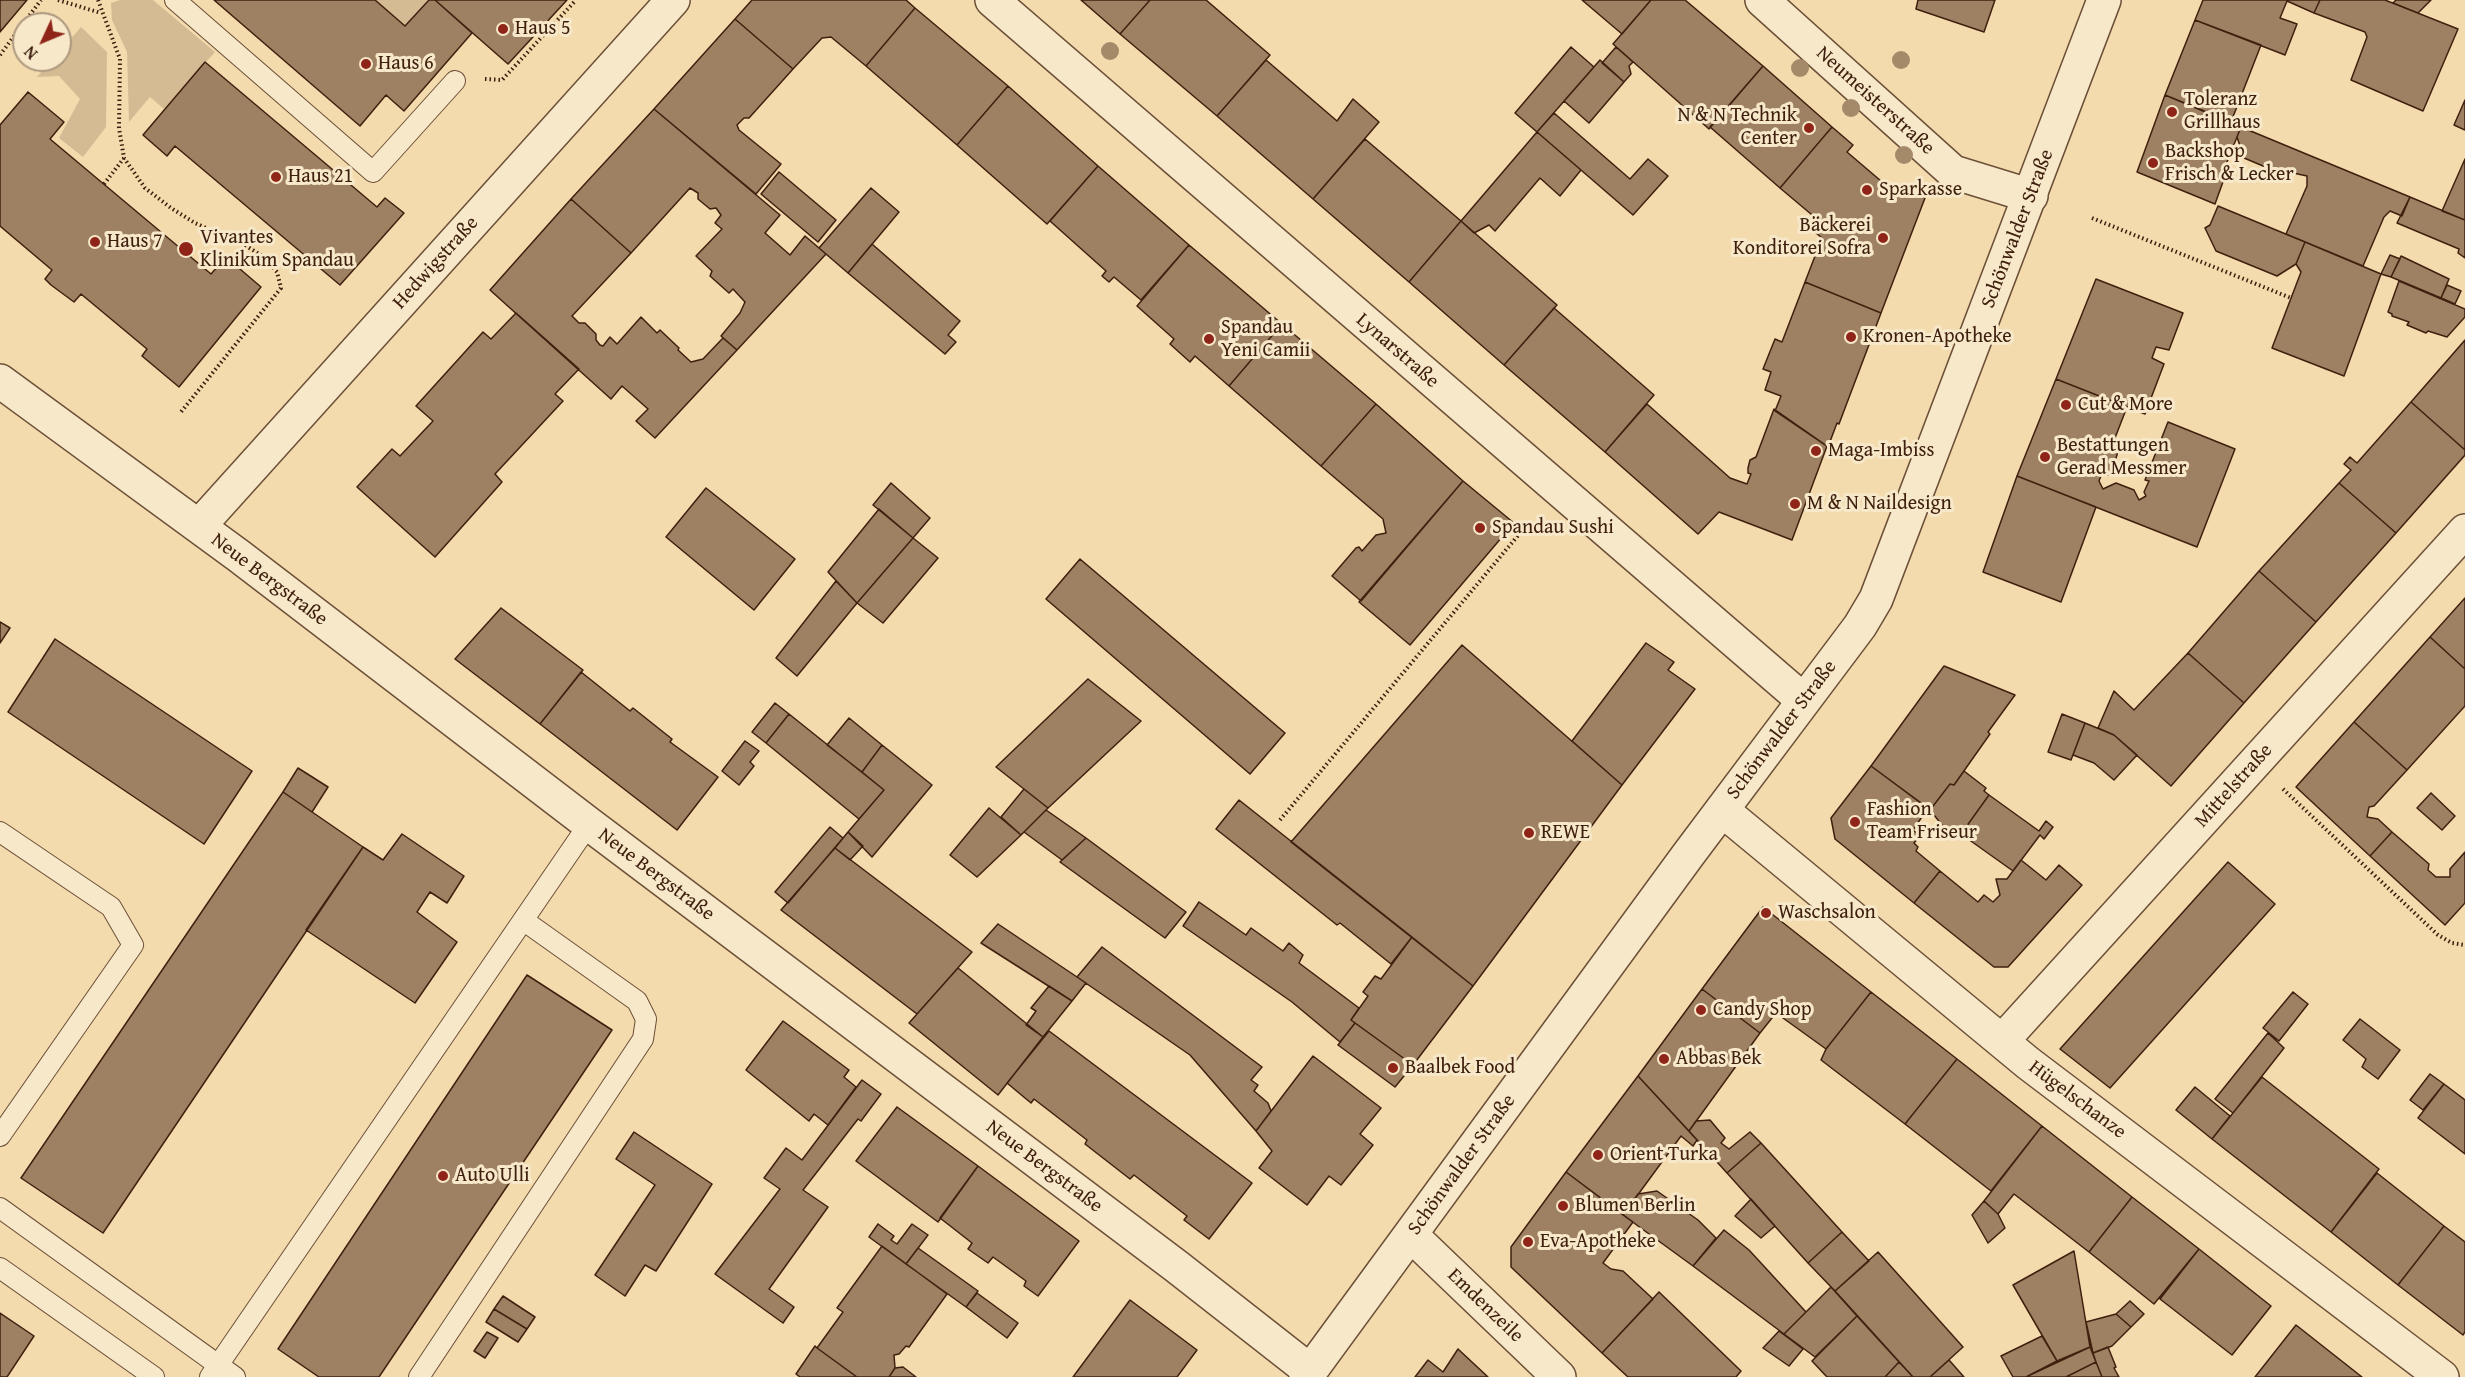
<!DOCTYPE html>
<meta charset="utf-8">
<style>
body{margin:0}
#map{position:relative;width:2465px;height:1377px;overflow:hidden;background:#f3dbae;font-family:"Gentium Book Plus",serif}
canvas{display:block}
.north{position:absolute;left:12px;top:12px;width:60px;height:60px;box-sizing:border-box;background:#f7e8ca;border:2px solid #ad987f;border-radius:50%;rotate:226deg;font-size:16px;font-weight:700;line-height:24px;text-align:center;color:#3f200f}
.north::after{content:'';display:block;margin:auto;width:21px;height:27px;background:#8f2418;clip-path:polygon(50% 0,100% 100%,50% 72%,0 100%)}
</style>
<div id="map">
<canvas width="2465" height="1377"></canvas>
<div class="north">N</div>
</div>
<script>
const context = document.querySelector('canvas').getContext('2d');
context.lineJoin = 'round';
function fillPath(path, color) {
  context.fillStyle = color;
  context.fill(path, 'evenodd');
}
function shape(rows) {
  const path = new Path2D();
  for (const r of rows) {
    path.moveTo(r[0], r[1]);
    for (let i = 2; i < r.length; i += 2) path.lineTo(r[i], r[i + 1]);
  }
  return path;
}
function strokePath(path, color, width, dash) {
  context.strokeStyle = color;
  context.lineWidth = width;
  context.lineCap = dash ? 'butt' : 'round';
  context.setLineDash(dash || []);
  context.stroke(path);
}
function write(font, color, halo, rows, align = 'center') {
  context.font = font + ' "Gentium Book Plus",serif';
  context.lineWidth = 6;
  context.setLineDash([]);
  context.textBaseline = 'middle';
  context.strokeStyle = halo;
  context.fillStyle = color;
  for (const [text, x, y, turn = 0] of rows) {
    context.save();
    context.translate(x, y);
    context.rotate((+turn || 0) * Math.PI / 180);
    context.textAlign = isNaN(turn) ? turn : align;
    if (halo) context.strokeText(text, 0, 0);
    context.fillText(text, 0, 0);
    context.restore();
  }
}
fillPath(shape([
 [120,0,153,0,215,52,164,109,150,97,129,122,127,52,112,20,111,3],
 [375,0,428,0,405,26],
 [81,27,107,52,106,127,83,157,59,138,80,99,59,76,37,77,52,60,60,60,60,51]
]), '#d4bb93');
const building = shape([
 [0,0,27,0,0,32,0,0],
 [214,0,375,0,405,26,429,0,435,0,472,33,404,111,386,95,360,126,214,0],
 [435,0,567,0,508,64,435,0],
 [752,0,906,0,915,8,866,66,831,37,822,38,793,69,735,19,752,0],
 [1081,0,1150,0,1120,34,1081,0],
 [1150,0,1206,0,1270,55,1217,116,1120,34,1150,0],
 [1582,0,1651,0,1622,34,1582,0],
 [1651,0,1685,0,1763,66,1709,129,1613,44,1651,0],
 [1918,0,1995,0,1984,32,1916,9,1918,0],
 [2203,0,2320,0,2314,13,2287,1,2280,18,2297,24,2285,55,2195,20,2203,0],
 [2320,0,2385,0,2458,29,2423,111,2351,80,2367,37,2365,32,2314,13,2320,0],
 [2396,0,2431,0,2418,13,2393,3,2396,0],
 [915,8,1008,86,957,145,866,66,915,8],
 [735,19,793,69,749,118,744,118,737,125,739,130,781,164,756,194,654,109,735,19],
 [2195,20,2261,45,2231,122,2165,95,2195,20],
 [1571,47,1594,67,1537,132,1515,113,1571,47],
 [1616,47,1633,62,1629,66,1631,74,1624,82,1602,63,1616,47],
 [1266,60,1337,121,1353,99,1379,122,1313,199,1217,116,1266,60],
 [1600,60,1624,82,1589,123,1564,101,1600,60],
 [205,62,377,207,385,198,404,213,340,285,175,146,167,156,143,135,205,62],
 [1763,66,1832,127,1780,188,1710,127,1763,66],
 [1008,86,1098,166,1047,224,957,145,1008,86],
 [28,92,64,122,50,139,211,274,226,257,261,287,179,387,142,356,147,349,81,294,74,302,51,285,45,279,52,270,0,226,0,125,28,92],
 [2165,95,2241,127,2225,167,2228,168,2215,204,2137,172,2165,95],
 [2465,100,2465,130,2454,125,2465,100],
 [654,109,780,215,765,233,790,255,805,236,826,254,737,350,721,336,740,313,745,302,733,289,729,293,710,276,712,271,696,256,722,229,715,223,721,215,716,208,710,209,698,199,698,193,690,188,631,253,571,199,654,109],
 [1554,113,1630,179,1648,159,1668,176,1633,215,1537,132,1554,113],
 [1832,127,1853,145,1847,152,1881,181,1925,198,1881,313,1805,282,1822,238,1810,228,1818,220,1780,188,1832,127],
 [2241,127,2410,197,2402,216,2390,211,2384,217,2363,266,2286,234,2307,186,2307,176,2293,173,2287,176,2244,158,2237,137,2241,127],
 [1537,132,1581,170,1560,196,1540,178,1495,231,1489,225,1474,233,1461,221,1537,132],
 [1365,139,1461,221,1409,282,1313,199,1365,139],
 [2465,159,2465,220,2442,211,2465,159],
 [1098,166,1189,245,1141,300,1114,277,1109,282,1102,276,1106,271,1050,221,1098,166],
 [779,172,836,220,818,242,761,194,779,172],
 [871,188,899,212,848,273,819,248,871,188],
 [2410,197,2465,220,2465,258,2458,253,2459,249,2397,223,2410,197],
 [571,199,631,253,572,316,579,323,585,323,596,334,596,340,600,345,603,346,610,337,617,344,641,317,657,333,660,330,679,348,678,350,691,362,703,359,723,338,737,350,655,438,636,421,648,409,622,386,611,399,490,290,571,199],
 [2218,206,2305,242,2296,264,2277,276,2216,251,2205,228,2210,225,2218,206],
 [1461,221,1557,305,1504,365,1409,282,1461,221],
 [2305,242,2381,274,2344,376,2272,348,2301,272,2296,264,2305,242],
 [872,244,960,321,948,335,956,342,945,354,848,273,872,244],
 [1189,245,1282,324,1229,386,1195,356,1190,362,1170,344,1174,339,1137,306,1189,245],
 [2390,255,2400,259,2391,277,2381,274,2390,255],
 [2401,256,2449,279,2441,298,2391,277,2401,256],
 [2096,279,2183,313,2169,350,2156,347,2152,358,2164,364,2145,414,2056,379,2096,279],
 [2399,281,2465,309,2465,317,2447,337,2428,331,2426,333,2407,325,2409,322,2392,316,2392,314,2388,312,2399,281],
 [1805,282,1881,313,1839,424,1837,423,1828,447,1775,411,1781,396,1765,390,1771,372,1763,369,1775,339,1782,342,1805,282],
 [2447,285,2461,291,2455,304,2441,298,2447,285],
 [1554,308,1654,395,1605,452,1504,365,1554,308],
 [516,313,579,369,555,394,563,401,495,474,502,482,435,557,357,487,392,449,400,456,433,421,416,406,483,332,491,339,516,313],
 [1282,324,1376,404,1321,466,1229,386,1282,324],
 [2465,340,2465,450,2411,402,2465,340],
 [2056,379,2127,407,2115,438,2121,443,2111,473,2108,475,2102,473,2099,481,2103,489,2116,483,2134,490,2139,500,2146,496,2144,492,2149,481,2145,480,2168,422,2235,449,2197,547,2017,476,2056,379],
 [2411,402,2465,450,2465,455,2396,533,2339,483,2351,470,2344,464,2350,457,2357,463,2411,402],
 [1376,404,1463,481,1361,601,1332,576,1356,548,1359,547,1362,551,1376,535,1386,533,1383,519,1321,466,1376,404],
 [1647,404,1730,478,1747,484,1751,474,1748,473,1748,468,1750,460,1756,457,1774,409,1827,446,1792,540,1719,512,1698,534,1605,452,1647,404],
 [2017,476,2096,507,2061,602,1983,572,2017,476],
 [1463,481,1514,523,1410,645,1359,602,1463,481],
 [891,483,930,518,913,538,873,505,891,483],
 [2339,483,2396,533,2316,622,2259,571,2339,483],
 [706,488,795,559,754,610,666,537,706,488],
 [879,509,913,538,857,603,828,572,879,509],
 [913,538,938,558,883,623,857,603,913,538],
 [1080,559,1285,733,1250,774,1046,599,1080,559],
 [2259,571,2316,622,2244,703,2188,653,2259,571],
 [836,581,857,603,797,676,776,658,836,581],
 [2465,598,2465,669,2430,637,2465,598],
 [501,608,583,670,540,724,455,659,501,608],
 [0,622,10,628,0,643,0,622],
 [2430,637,2465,669,2465,706,2407,770,2354,722,2430,637],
 [55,639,252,771,204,844,8,712,55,639],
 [1646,643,1674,662,1668,670,1695,689,1622,785,1572,741,1646,643],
 [1462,645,1622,785,1473,986,1291,842,1462,645],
 [2188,653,2244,703,2171,786,2114,735,2098,728,2114,691,2134,710,2188,653],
 [1944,666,2015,695,1988,732,1990,734,1954,785,1950,784,1930,810,1871,766,1944,666],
 [581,672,630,711,633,708,672,739,670,742,718,777,677,830,540,724,581,672],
 [1088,679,1141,721,1048,808,996,767,1088,679],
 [775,703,789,714,766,743,752,732,775,703],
 [789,714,884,790,859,819,766,743,789,714],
 [2062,714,2085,723,2071,760,2048,752,2062,714],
 [849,718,882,745,862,772,827,745,849,718],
 [2354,722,2407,770,2374,806,2369,807,2367,817,2378,819,2392,832,2370,856,2296,787,2354,722],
 [2085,723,2114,735,2137,755,2114,780,2094,763,2073,755,2085,723],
 [745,741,759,751,750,762,754,766,739,785,722,771,745,741],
 [882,745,932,785,872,857,848,832,884,790,862,772,882,745],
 [1871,766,1928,808,1913,830,1920,836,1914,843,1918,847,1916,851,1940,871,1914,903,1835,839,1831,818,1871,766],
 [298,768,328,787,312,812,283,792,298,768],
 [1964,771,1986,788,1984,791,1989,795,1961,834,1955,830,1950,835,1930,810,1950,784,1954,785,1964,771],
 [1024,789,1048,808,1021,835,1001,817,1024,789],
 [283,792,363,847,103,1233,21,1178,283,792],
 [2431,793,2455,816,2442,830,2417,808,2431,793],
 [1989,795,2039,831,2046,821,2053,827,2044,839,2040,835,2013,871,1961,834,1989,795],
 [1239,800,1412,937,1391,964,1340,923,1337,925,1216,829,1239,800],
 [989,808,1021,835,977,877,950,855,989,808],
 [1046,810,1086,838,1062,860,1024,832,1046,810],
 [830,827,843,838,788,903,775,892,830,827],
 [848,832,863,846,850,860,835,848,848,832],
 [2392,832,2429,864,2428,870,2436,877,2450,877,2450,869,2465,852,2465,903,2445,925,2370,856,2392,832],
 [402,834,464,876,447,903,430,892,417,912,457,942,415,1003,306,930,363,847,383,860,402,834],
 [1086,838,1186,912,1165,938,1060,862,1086,838],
 [835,848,972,952,917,1014,781,910,835,848],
 [2021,860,2046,880,2059,865,2082,885,2008,967,1994,967,1914,903,1940,871,1978,902,1984,895,1993,902,2000,895,1996,879,2007,879,2021,860],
 [2228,862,2275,904,2110,1088,2060,1049,2228,862],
 [1199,902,1246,935,1251,928,1283,951,1289,943,1303,955,1299,963,1359,1008,1351,1020,1355,1023,1340,1042,1292,1002,1183,926,1199,902],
 [1763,907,1871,992,1826,1049,1776,1013,1760,1033,1702,989,1763,907],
 [998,924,1086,983,1072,1001,981,943,998,924],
 [1412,937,1473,986,1413,1065,1351,1020,1368,996,1363,992,1375,976,1381,979,1412,937],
 [1102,947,1262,1067,1251,1080,1258,1085,1254,1091,1268,1103,1271,1111,1256,1131,1190,1055,1077,977,1102,947],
 [958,968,1043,1037,998,1095,909,1023,958,968],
 [527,975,612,1030,379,1377,319,1377,278,1349,527,975],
 [1049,986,1072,1001,1043,1037,1026,1025,1036,1011,1031,1008,1049,986],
 [1702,989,1760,1033,1689,1131,1638,1076,1702,989],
 [1871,992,1957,1059,1905,1124,1821,1060,1826,1049,1871,992],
 [2293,992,2308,1004,2279,1041,2263,1028,2293,992],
 [2360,1019,2400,1050,2378,1079,2362,1067,2366,1059,2343,1040,2360,1019],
 [783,1021,849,1070,844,1077,856,1087,828,1125,814,1114,809,1121,746,1070,783,1021],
 [1355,1023,1413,1065,1395,1087,1338,1045,1355,1023],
 [1049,1031,1252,1183,1209,1239,1184,1220,1187,1216,1134,1175,1130,1179,1085,1144,1087,1140,1034,1099,1031,1103,1007,1083,1049,1031],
 [2268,1033,2284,1048,2233,1113,2215,1099,2268,1033],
 [1313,1056,1381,1108,1360,1134,1373,1145,1341,1185,1329,1176,1307,1205,1259,1168,1272,1151,1256,1131,1313,1056],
 [1957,1059,2042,1126,1991,1191,1905,1124,1957,1059],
 [2430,1074,2444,1084,2423,1110,2410,1100,2430,1074],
 [1638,1076,1697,1140,1693,1146,1681,1136,1623,1215,1566,1172,1638,1076],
 [2262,1077,2379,1169,2331,1232,2212,1139,2262,1077],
 [862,1080,881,1094,861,1121,858,1119,803,1190,828,1207,769,1289,794,1307,783,1323,715,1274,780,1189,764,1178,786,1148,802,1160,862,1080],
 [2444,1084,2465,1100,2465,1154,2418,1118,2444,1084],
 [2195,1087,2230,1116,2212,1139,2176,1110,2195,1087],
 [897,1107,978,1166,938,1222,856,1161,897,1107],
 [1710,1120,1725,1138,1721,1143,1729,1149,1750,1132,1761,1143,1727,1173,1689,1131,1696,1121,1710,1120],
 [2042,1126,2132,1197,2089,1252,2014,1194,1998,1214,1984,1201,2042,1126],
 [634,1132,712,1184,656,1271,645,1265,625,1296,595,1275,655,1185,616,1159,634,1132],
 [1761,1143,1842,1232,1808,1263,1727,1173,1761,1143],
 [978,1166,1079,1241,1038,1296,1024,1286,1026,1281,993,1257,988,1263,968,1249,972,1243,940,1218,978,1166],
 [1566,1172,1633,1222,1603,1263,1611,1269,1623,1271,1653,1299,1602,1353,1511,1267,1511,1247,1566,1172],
 [2377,1173,2444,1226,2398,1285,2331,1232,2377,1173],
 [1657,1191,1698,1220,1716,1238,1693,1266,1623,1215,1638,1194,1657,1191],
 [2132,1197,2199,1249,2154,1304,2089,1252,2132,1197],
 [1751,1199,1775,1226,1761,1238,1735,1216,1751,1199],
 [1984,1201,1998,1214,2005,1228,1988,1243,1972,1215,1984,1201],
 [878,1224,894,1236,891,1240,897,1244,912,1224,928,1235,906,1264,869,1237,878,1224],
 [2444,1226,2465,1242,2465,1332,2463,1335,2398,1285,2444,1226],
 [1724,1230,1749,1250,1806,1312,1784,1334,1693,1266,1724,1230],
 [1842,1232,1869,1261,1835,1291,1808,1263,1842,1232],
 [882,1246,947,1294,909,1347,906,1346,899,1354,894,1355,895,1368,889,1377,857,1377,817,1348,843,1312,837,1308,882,1246],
 [918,1248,978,1291,966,1307,906,1264,918,1248],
 [2199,1249,2271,1306,2232,1355,2160,1299,2199,1249],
 [2074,1251,2090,1347,2057,1361,2013,1285,2074,1251],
 [1878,1252,1963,1347,1930,1377,1913,1377,1835,1291,1878,1252],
 [1831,1287,1857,1316,1815,1357,1784,1334,1831,1287],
 [1659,1292,1741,1371,1736,1377,1628,1377,1602,1353,1659,1292],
 [977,1293,1018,1323,1007,1338,966,1307,977,1293],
 [503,1296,535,1317,527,1329,494,1309,503,1296],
 [1130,1300,1197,1350,1177,1377,1073,1377,1130,1300],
 [2130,1301,2144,1314,2131,1327,2116,1314,2130,1301],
 [494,1309,527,1329,518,1342,486,1322,494,1309],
 [0,1313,34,1336,7,1377,0,1377,0,1313],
 [2116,1314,2131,1327,2112,1346,2093,1353,2086,1322,2116,1314],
 [1857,1316,1899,1362,1885,1377,1827,1377,1812,1361,1857,1316],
 [2296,1325,2362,1377,2255,1377,2296,1325],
 [1779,1331,1803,1349,1789,1366,1763,1348,1779,1331],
 [487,1332,498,1338,485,1358,474,1351,487,1332],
 [2042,1336,2057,1361,2026,1377,2013,1377,2001,1356,2042,1336],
 [815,1346,817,1348,857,1377,800,1377,796,1374,815,1346],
 [2090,1347,2096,1362,2066,1377,2026,1377,2090,1347],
 [2108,1347,2116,1367,2114,1368,2119,1377,2102,1377,2096,1362,2093,1353,2108,1347],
 [1458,1349,1488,1377,1415,1377,1428,1360,1443,1372,1458,1349],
 [1949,1360,1964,1377,1930,1377,1949,1360],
 [1899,1362,1913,1377,1885,1377,1899,1362],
 [2096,1362,2102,1377,2066,1377,2096,1362],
 [903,1367,916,1377,889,1377,895,1368,903,1367]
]);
fillPath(building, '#9d8162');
strokePath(building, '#3f200f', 1.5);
const service = shape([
 [175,0,373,172,455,81],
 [0,832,111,907,133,945,0,1136],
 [0,1208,235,1377],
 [0,1268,154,1377],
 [210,1377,589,824],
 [419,1377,643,1039,646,1019,637,1001,523,920]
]);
const minor = shape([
 [992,0,1803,700],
 [1762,0,1953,172,2031,196],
 [0,381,239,556,589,824,1176,1266,1310,1371],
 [199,526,673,0],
 [1722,810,2028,1063,2442,1377],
 [2003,1040,2465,531],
 [1411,1235,1559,1377]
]);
const tertiary = shape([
 [1306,1377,1688,855,1860,626,1876,599,2104,0]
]);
strokePath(service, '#6c4f37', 22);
strokePath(minor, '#6c4f37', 36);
strokePath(tertiary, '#6c4f37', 36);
strokePath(shape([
 [58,0,101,13],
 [98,0,120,59,119,128,124,158,145,188,171,208,195,223,243,244,264,257,277,272,281,288,181,412],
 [0,55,41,0],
 [485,79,502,80,576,0],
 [104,184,124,158],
 [2092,218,2291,298],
 [2283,789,2438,935,2452,943,2465,945],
 [1280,820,1531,520]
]), '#3f200f', 4, [1.5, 3]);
strokePath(service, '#f7e8ca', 20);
strokePath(minor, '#f7e8ca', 33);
strokePath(tertiary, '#f7e8ca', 33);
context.fillStyle = '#a48a69';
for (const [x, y] of [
 [1110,51],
 [1901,60],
 [1800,68],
 [1851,108],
 [1904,155]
]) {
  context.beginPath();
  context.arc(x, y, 9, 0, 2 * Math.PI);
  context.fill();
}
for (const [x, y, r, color] of [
 [503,29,6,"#8f2418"],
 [366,64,6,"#8f2418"],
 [2172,112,6,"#8f2418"],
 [1809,128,6,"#8f2418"],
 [2153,163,6,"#8f2418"],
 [276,177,6,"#8f2418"],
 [1867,190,6,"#8f2418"],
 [1883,238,6,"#8f2418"],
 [95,242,6,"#8f2418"],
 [186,249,8,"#8f2418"],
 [1851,337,6,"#8f2418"],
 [1209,339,6,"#8f2418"],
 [2066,405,6,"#8f2418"],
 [1816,451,6,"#8f2418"],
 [2045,457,6,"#8f2418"],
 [1795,504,6,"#8f2418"],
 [1480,528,6,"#8f2418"],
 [1855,822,6,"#8f2418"],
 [1529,833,6,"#8f2418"],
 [1766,913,6,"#8f2418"],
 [1701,1010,6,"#8f2418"],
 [1664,1059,6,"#8f2418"],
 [1393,1068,6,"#8f2418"],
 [1598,1155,6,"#8f2418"],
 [443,1176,6,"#8f2418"],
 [1563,1206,6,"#8f2418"],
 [1528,1242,6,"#8f2418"]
]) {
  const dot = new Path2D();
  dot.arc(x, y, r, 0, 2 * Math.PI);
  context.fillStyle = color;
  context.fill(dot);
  strokePath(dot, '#f7e8ca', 2);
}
write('20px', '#3f200f', '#f7e8ca', [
 ["Haus 5",515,29],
 ["Haus 6",378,64],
 ["Toleranz",2184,100],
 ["Grillhaus",2184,123],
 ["N & N Technik",1797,116,"right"],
 ["Center",1797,139,"right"],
 ["Backshop",2165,152],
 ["Frisch & Lecker",2165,175],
 ["Haus 21",288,177],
 ["Sparkasse",1879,190],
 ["Bäckerei",1871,226,"right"],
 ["Konditorei Sofra",1871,249,"right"],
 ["Vivantes",200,238],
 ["Klinikum Spandau",200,261],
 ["Haus 7",107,242],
 ["Spandau",1221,328],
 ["Yeni Camii",1221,351],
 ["Kronen-Apotheke",1863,337],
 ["Cut & More",2078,405],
 ["Bestattungen",2057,446],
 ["Gerad Messmer",2057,469],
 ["Maga-Imbiss",1828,451],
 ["M & N Naildesign",1807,504],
 ["Spandau Sushi",1492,528],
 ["Fashion",1867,810],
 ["Team Friseur",1867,833],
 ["REWE",1541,833],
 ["Waschsalon",1778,913],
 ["Candy Shop",1713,1010],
 ["Abbas Bek",1676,1059],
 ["Baalbek Food",1405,1068],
 ["Orient Turka",1610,1155],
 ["Auto Ulli",455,1176],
 ["Blumen Berlin",1575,1206],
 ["Eva-Apotheke",1540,1242]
], 'left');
write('20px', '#3f200f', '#f7e8ca', [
 ["Neumeisterstraße",1875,101,42],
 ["Schönwalder Straße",2018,229,-69],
 ["Hedwigstraße",436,263,-48],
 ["Lynarstraße",1397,351,41],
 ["Neue Bergstraße",269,580,37],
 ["Schönwalder Straße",1782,730,-53],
 ["Mittelstraße",2234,786,-48],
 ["Neue Bergstraße",656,875,37],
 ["Hügelschanze",2077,1100,37],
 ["Schönwalder Straße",1462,1165,-54],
 ["Neue Bergstraße",1044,1167,37],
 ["Emdenzeile",1485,1306,44]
]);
</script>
